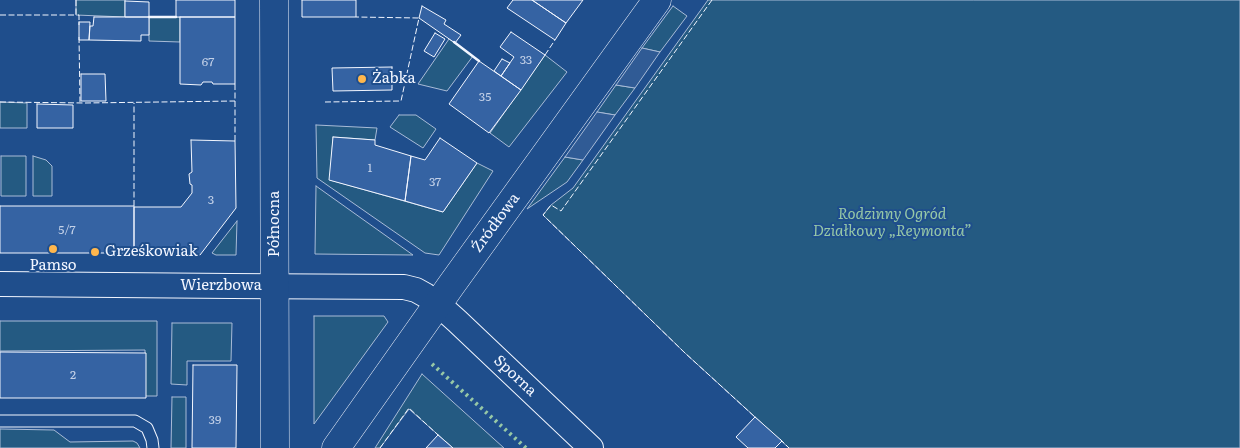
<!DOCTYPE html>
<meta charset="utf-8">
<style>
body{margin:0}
canvas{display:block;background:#1f4e8c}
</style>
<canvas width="1240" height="448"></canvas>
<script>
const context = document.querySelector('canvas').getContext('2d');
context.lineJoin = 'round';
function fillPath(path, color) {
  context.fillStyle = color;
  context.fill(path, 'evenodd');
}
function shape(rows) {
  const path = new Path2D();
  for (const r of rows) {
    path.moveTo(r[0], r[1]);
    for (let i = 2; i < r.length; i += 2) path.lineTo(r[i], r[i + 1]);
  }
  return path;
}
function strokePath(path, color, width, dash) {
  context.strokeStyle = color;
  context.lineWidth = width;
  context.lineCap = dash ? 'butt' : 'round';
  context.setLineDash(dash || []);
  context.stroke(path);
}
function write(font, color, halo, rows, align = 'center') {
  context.font = font + ' Literata,serif';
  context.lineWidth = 4;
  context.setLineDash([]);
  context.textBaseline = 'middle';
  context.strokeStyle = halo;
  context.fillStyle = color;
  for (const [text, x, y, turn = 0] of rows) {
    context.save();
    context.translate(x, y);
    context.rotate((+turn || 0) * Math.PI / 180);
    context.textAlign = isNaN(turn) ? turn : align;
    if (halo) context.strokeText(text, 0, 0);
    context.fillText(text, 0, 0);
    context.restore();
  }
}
const green = shape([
 [76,0,125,0,125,17,76,15,76,0],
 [708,0,1240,0,1240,448,789,448,685,353,543,215,551,205,573,188,708,0],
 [673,6,687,16,660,52,642,48,673,6],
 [149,17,180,17,180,42,149,41,149,17],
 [449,39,473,56,447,91,418,84,449,39],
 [545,55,567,72,509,147,490,133,545,55],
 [616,85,635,88,615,115,597,112,616,85],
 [0,102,27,103,27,128,0,128,0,102],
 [399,115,416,115,436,129,423,148,390,127,399,115],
 [316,125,377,128,375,140,333,137,330,180,443,212,477,163,493,171,439,255,425,253,317,178,316,125],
 [1,156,26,156,26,196,1,196,1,156],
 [33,156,46,160,52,166,52,196,33,196,33,156],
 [565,157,583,160,567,182,527,209,565,157],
 [316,186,413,255,315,254,316,186],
 [237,221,236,255,216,255,212,253,237,221],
 [314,316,384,316,388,322,314,424,314,316],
 [0,321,157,321,157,396,145,396,145,350,0,351,0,321],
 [172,323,232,323,231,361,187,361,187,385,171,384,172,323],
 [422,374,504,448,453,448,409,409,380,448,375,448,422,374],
 [172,397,186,397,186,448,171,448,172,397],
 [0,429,54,430,70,442,133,441,137,443,140,448,0,448,0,429]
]);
fillPath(green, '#245a82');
strokePath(green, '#a8bbd7', 1);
const parking = shape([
 [642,48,660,52,635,88,616,85,642,48],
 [597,112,615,115,583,160,565,157,597,112]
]);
fillPath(parking, '#305b95');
strokePath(parking, '#a8bbd7', 1);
const building = shape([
 [176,0,235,0,235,17,176,17,176,0],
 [302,0,356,0,356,17,302,17,302,0],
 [513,0,532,0,566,23,555,40,507,8,513,0],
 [532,0,583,0,566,23,532,0],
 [125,1,149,2,149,17,125,17,125,1],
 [422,6,446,20,444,24,461,35,455,43,419,18,422,6],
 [94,17,149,17,149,35,141,35,141,41,89,40,90,26,93,26,94,17],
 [180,17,235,17,235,84,213,84,212,82,203,82,201,85,180,84,180,17],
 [79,22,90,22,89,40,79,40,79,22],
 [511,32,545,55,521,90,501,76,514,57,500,47,511,32],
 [435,33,445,39,434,57,424,51,435,33],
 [502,59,510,63,501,76,494,71,502,59],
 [479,61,521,90,489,133,449,104,479,61],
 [392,67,392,90,333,91,332,68,392,67],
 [81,74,105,74,106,101,81,101,81,74],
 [37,104,73,105,73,128,37,128,37,104],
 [333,137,375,140,375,145,411,156,405,201,329,180,333,137],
 [440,138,477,163,443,212,405,201,411,156,425,160,440,138],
 [191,140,235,141,236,208,200,255,134,254,134,207,181,207,192,193,192,185,190,184,189,174,192,172,191,140],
 [0,206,134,206,134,253,0,253,0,206],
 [0,352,146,353,146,398,0,398,0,352],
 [193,365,237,365,236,448,192,448,193,365],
 [755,417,782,441,775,448,748,448,736,437,755,417],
 [438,435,453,448,426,448,438,435]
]);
fillPath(building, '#3563a3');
strokePath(building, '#f2f6ff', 1);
const service = shape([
 [0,421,135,421,147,428,152,440,153,448]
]);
const minor = shape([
 [0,284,231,286,404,287,416,290,425,295,438,304,457,321,591,448]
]);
const tertiary = shape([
 [274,0,275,448],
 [336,448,452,284,657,0]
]);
strokePath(service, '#f2f6ff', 13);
strokePath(minor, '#f2f6ff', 26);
strokePath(tertiary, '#f2f6ff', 29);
strokePath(service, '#1f4e8c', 11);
strokePath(minor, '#1f4e8c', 24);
strokePath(tertiary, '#1f4e8c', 28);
strokePath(shape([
 [432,364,526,448]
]), '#97c8a6', 4, [2.5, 4]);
strokePath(shape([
 [76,0,76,15,79,15,79,25],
 [712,0,561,211,551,205,543,215,685,353,756,418],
 [0,15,76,15],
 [79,37,80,102],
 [545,55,555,40],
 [0,102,85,103,235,101],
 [325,102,401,101,419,18,356,17],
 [235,141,235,84],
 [134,206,134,103],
 [780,439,789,448],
 [380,448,409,408,438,435]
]), '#f2f6ff', 1, [6, 2.5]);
strokePath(shape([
 [149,17,176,17],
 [454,42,479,61]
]), '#f2f6ff', 2.5);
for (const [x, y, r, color] of [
 [362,79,5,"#ffb74d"],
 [53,249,5,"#ffb74d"],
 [95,252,5,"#ffb74d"]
]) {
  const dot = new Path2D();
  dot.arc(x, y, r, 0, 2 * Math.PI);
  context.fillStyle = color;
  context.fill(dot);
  strokePath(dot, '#1f4e8c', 2);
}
write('12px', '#c3d1e8', null, [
 ["33",526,60],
 ["67",208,62],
 ["35",485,97],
 ["1",370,168],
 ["37",435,182],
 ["3",211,200],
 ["5/7",67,230],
 ["2",73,375],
 ["39",215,420]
]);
write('15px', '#f2f6ff', '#1f4e8c', [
 ["Żabka",372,79],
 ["Grześkowiak",105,252],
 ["Pamso",53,266,"center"]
], 'left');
write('italic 15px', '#97c8a6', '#1f4e8c', [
 ["Rodzinny Ogród",892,215],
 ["Działkowy „Reymonta”",892,232]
]);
write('15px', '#f2f6ff', '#1f4e8c', [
 ["Źródłowa",496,223,-54],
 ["Północna",275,224,-90],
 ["Wierzbowa",221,286],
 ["Sporna",515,376,43]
]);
</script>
